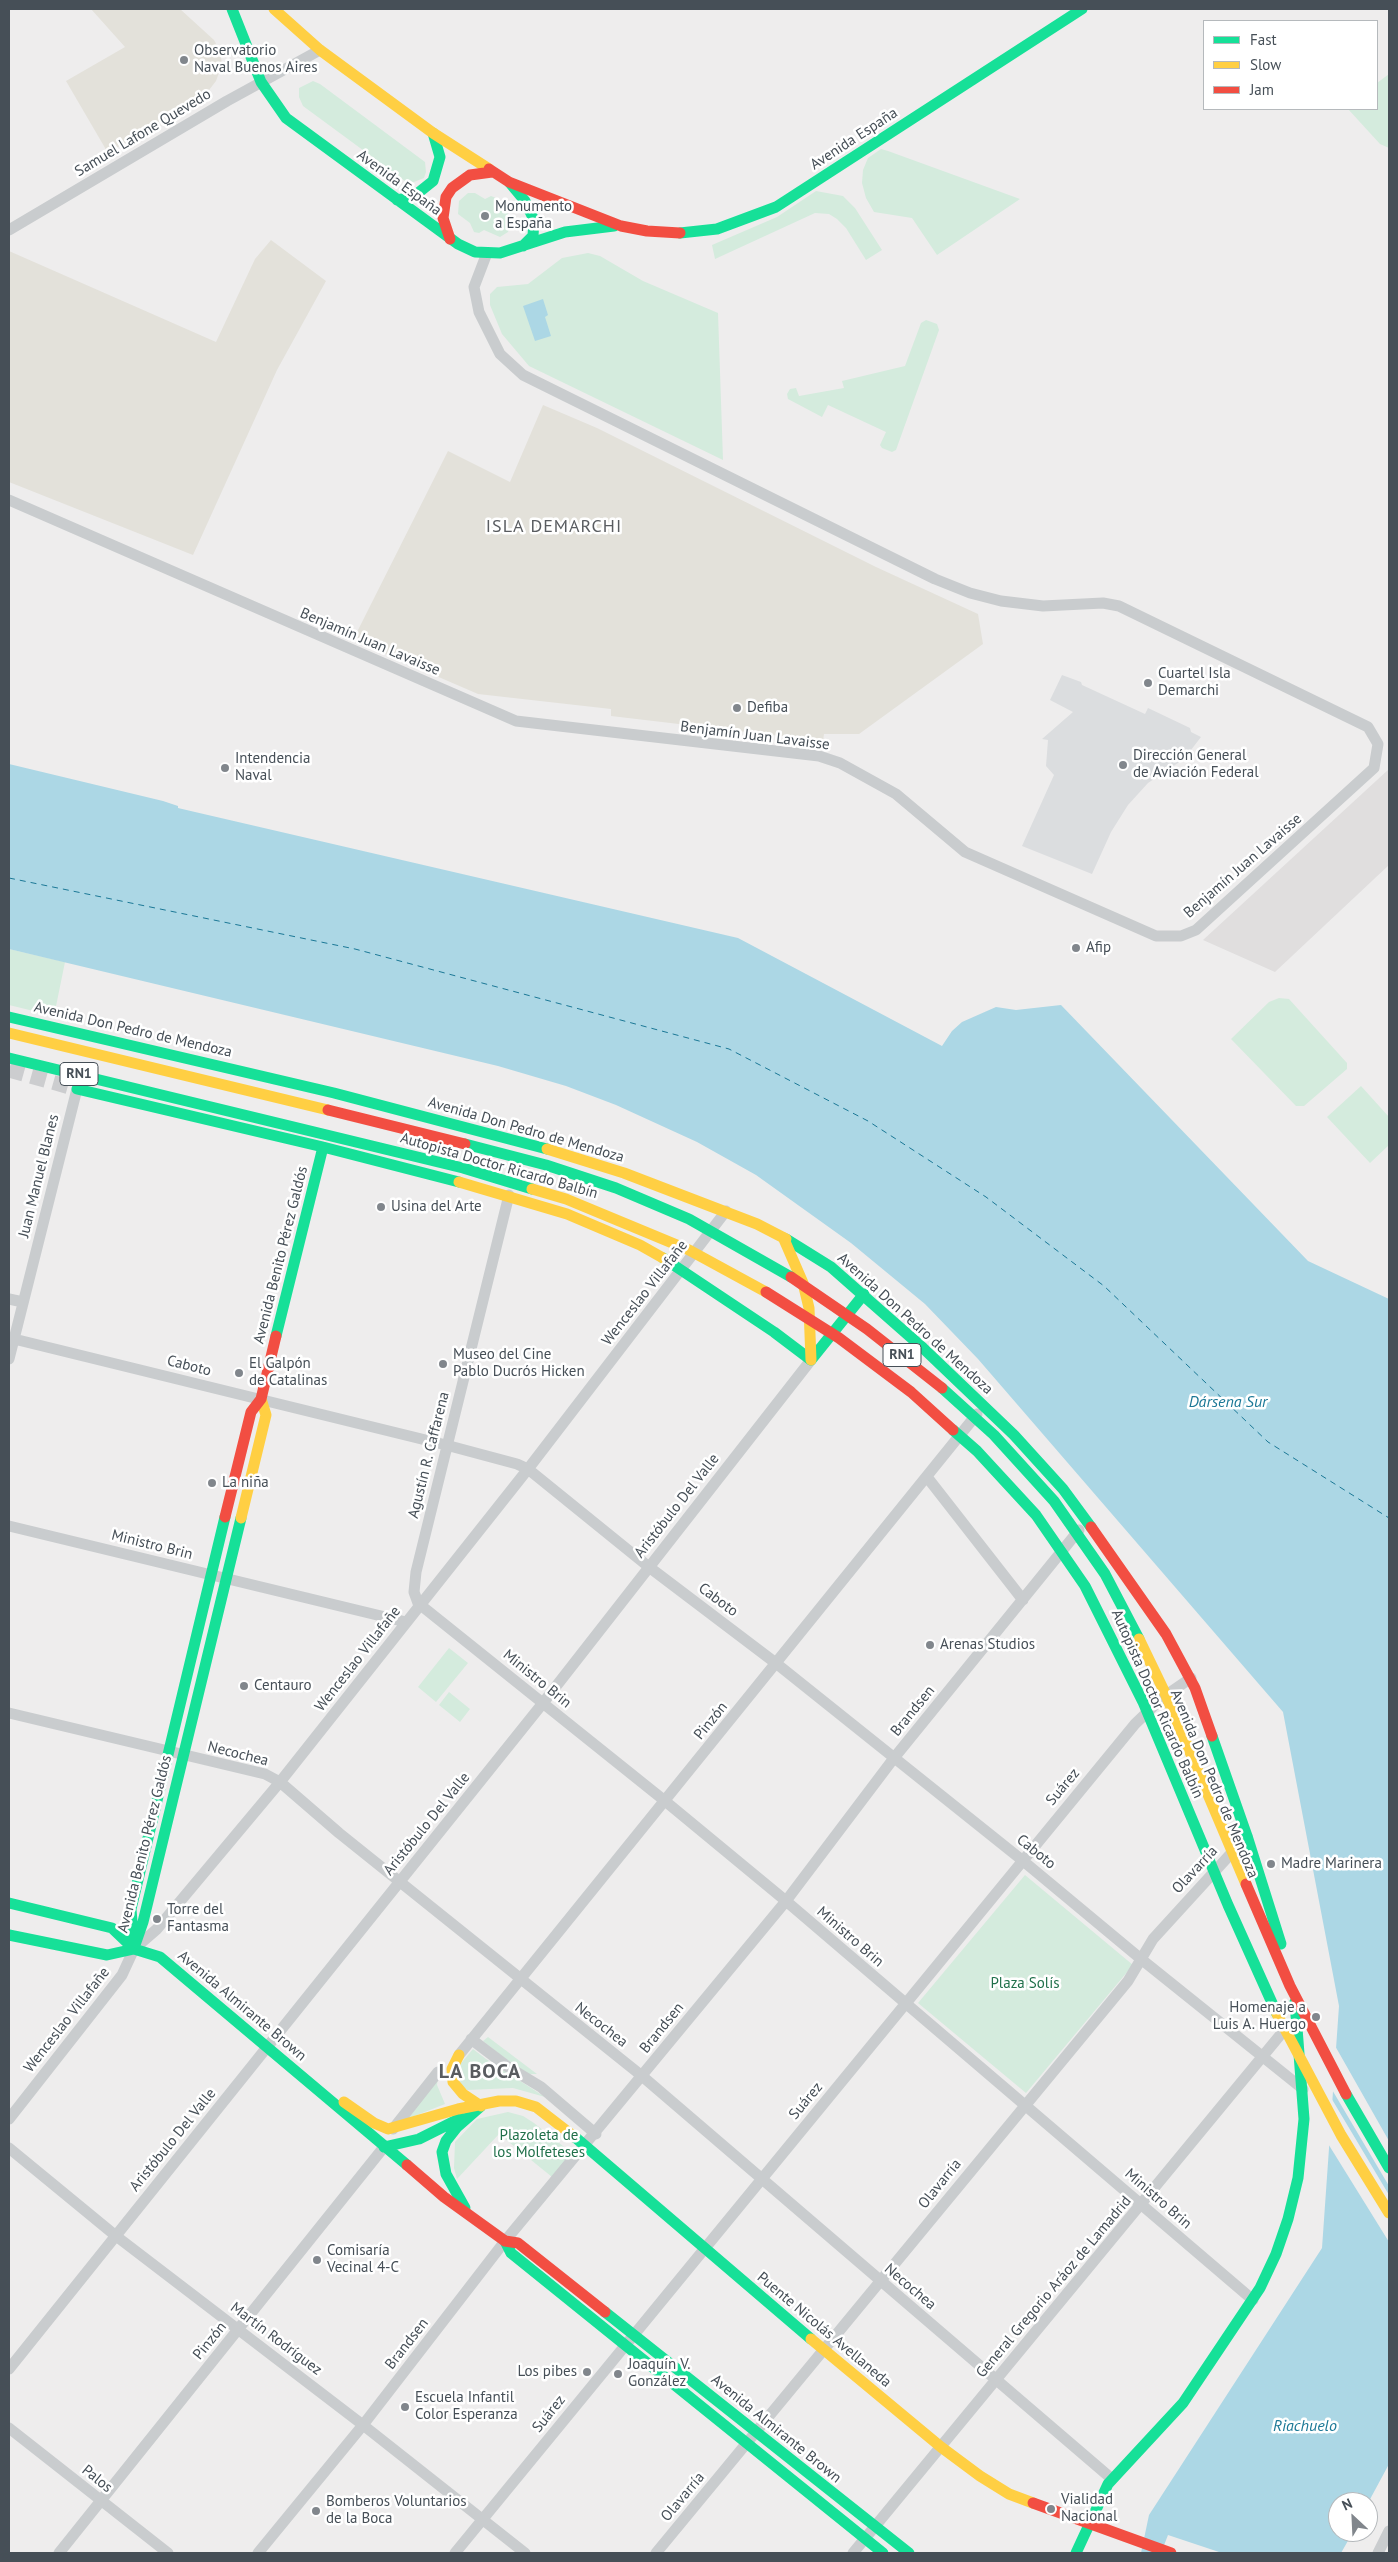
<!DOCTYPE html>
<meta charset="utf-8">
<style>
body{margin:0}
#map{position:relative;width:1398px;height:2562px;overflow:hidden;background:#eeeded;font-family:"PT Sans",sans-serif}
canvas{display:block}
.frame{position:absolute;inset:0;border:10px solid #464f57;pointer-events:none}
.legend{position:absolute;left:1203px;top:20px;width:175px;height:90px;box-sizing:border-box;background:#fff;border:1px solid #b5b9bc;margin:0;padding:6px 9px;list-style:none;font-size:15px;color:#464f57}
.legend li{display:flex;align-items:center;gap:10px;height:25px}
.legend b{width:25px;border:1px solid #b5b9bc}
.north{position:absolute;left:1328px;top:2492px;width:50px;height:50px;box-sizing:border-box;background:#fff;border:1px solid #b5b9bc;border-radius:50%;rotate:335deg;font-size:14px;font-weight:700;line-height:20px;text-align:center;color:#464f57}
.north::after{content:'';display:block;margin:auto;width:18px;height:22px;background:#81868c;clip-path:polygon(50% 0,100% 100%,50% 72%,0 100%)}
</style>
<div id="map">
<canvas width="1398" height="2562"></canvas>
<div class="frame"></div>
<ul class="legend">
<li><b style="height:6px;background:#16e098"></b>Fast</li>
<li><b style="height:6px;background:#ffcf43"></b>Slow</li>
<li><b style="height:6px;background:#f24e42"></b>Jam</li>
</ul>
<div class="north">N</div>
</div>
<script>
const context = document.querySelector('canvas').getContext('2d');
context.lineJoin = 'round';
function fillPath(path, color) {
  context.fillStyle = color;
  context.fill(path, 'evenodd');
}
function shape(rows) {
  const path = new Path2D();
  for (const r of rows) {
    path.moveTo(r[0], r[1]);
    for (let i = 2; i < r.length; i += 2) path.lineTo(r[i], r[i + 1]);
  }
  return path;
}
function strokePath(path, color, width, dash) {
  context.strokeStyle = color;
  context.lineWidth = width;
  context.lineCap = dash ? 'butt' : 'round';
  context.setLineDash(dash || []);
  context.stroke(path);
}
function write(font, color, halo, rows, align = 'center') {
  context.font = font + ' "PT Sans",sans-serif';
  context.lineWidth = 5;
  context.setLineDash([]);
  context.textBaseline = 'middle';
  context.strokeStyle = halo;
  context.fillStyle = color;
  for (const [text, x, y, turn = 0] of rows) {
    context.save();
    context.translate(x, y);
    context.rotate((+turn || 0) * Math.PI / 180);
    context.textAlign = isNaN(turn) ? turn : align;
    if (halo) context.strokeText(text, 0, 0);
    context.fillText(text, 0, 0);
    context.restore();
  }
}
fillPath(shape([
 [91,9,180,9,214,40,220,51,222,64,216,81,206,94,108,153,66,81,125,47],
 [271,240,326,281,277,370,193,555,9,482,9,251,216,342,255,259],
 [543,405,597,428,876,567,978,614,983,644,859,734,824,734,823,741,611,716,611,709,478,694,353,640,448,451,510,482]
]), '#e3e1da');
fillPath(shape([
 [1389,769,1389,865,1275,972,1203,940]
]), '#e0dede');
fillPath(shape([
 [1062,675,1081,682,1082,685,1145,714,1148,708,1190,728,1191,732,1201,737,1184,759,1148,783,1128,805,1111,832,1092,874,1022,846,1054,775,1046,766,1048,740,1042,739,1073,712,1050,700]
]), '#dbdddf');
fillPath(shape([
 [1389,74,1389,148,1380,144,1348,109,1377,109,1377,83],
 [313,81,320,84,425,162,426,172,424,178,409,184,303,106,299,97,299,88],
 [881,149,888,151,1020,199,937,255,912,218,874,212,866,198,862,183,863,170,868,158],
 [816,191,843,196,855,208,882,250,866,260,846,228,837,219,829,214,815,213,715,259,712,245,777,217],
 [468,193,475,193,485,199,491,196,496,198,500,209,507,212,511,223,508,232,500,237,484,230,479,233,474,232,470,223,458,214,459,201],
 [588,253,600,256,643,281,718,313,723,460,529,366,502,334,490,305,490,294,497,287,528,284,562,258],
 [926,320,937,324,939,330,896,450,892,452,882,448,880,445,886,432,828,405,822,417,788,399,787,394,790,389,796,388,799,396,844,388,842,381,905,366,921,323],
 [9,949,65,962,54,1016,9,1005],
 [1279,998,1289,999,1347,1063,1347,1069,1304,1106,1296,1106,1231,1039,1269,1002],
 [1361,1086,1389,1117,1389,1145,1370,1163,1327,1117],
 [449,1648,468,1663,436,1702,418,1687],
 [449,1692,470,1709,460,1722,439,1705],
 [1025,1875,1133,1965,1026,2093,918,2003],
 [488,2037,537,2074,529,2074,503,2057,483,2041],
 [473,2049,486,2059,545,2097,513,2088,467,2090,461,2085,457,2068],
 [438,2077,437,2085,445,2104,407,2119],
 [508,2112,523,2116,534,2123,573,2154,552,2177,499,2134,457,2179,454,2168,455,2142,477,2119]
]), '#d4ebdd');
fillPath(shape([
 [543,299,548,315,545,317,551,336,535,341,523,306],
 [9,764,163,801,178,806,178,808,195,812,738,938,942,1046,952,1031,962,1022,996,1007,1016,1010,1061,1005,1308,1261,1389,1299,1389,2464,1368,2503,1338,2502,1338,2532,1353,2532,1341,2553,1141,2553,1149,2515,1322,2248,1339,2006,1283,1712,978,1359,925,1304,851,1243,756,1175,697,1142,616,1105,566,1086,498,1066,9,949]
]), '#acd7e5');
fillPath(shape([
 [1334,2044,1389,2141,1389,2186,1331,2088],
 [1330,2096,1389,2195,1389,2242,1327,2142],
 [1168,2535,1222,2553,1161,2553]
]), '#eeeded');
strokePath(shape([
 [9,878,355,949,729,1049,868,1121,986,1197,1104,1286,1268,1442,1389,1518]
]), '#1b7896', 1, [6, 5]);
strokePath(shape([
 [9,1070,77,1089]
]), '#cccdcf', 15, [15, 8]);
strokePath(shape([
 [9,230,227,101,320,50],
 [9,500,516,721,819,756,840,763,896,794,965,852,1156,936,1181,936,1196,930,1374,768,1378,744,1368,727,1119,606,1103,603,1043,606,1001,601,970,593,935,579,523,375,500,354,479,312,474,287,487,253],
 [509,1195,416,1572,414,1592,418,1603,665,1801,786,1901,1253,2300],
 [9,1299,23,1302],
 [14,1339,446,1445,517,1464,528,1469,649,1567,777,1664,1022,1860,1141,1959,1303,2089],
 [9,1359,77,1089],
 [927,1477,1023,1600],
 [9,1526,406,1622],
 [9,1713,265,1774,280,1782,339,1833,642,2076,1112,2479],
 [471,2039,508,2067,541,2087,596,2134],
 [459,2055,977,1414],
 [9,2119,122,1975,134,1949,157,1929,280,1782,528,1469,726,1211],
 [393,2129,438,2072],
 [9,2148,116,2236,363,2425,525,2553],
 [9,2369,543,1703,811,1360],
 [9,2428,168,2553],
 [59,2553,384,2147],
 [258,2553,363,2425,505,2241,786,1901,894,1758,1079,1530],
 [455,2553,1135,1724,1162,1698,1191,1678],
 [656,2553,1128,1981,1153,1939,1247,1836],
 [853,2553,1286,2028],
 [1378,2553,1389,2531]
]), '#c9ccce', 11);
strokePath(shape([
 [232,9,261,82,286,118,458,244,475,252,500,253,565,232,614,226],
 [510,183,525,201,534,220,533,236,523,246],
 [397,200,413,197,433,181,440,157,433,133],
 [680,233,717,229,776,207,1082,9],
 [9,1017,334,1093,547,1149],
 [77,1089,323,1147,459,1182],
 [786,1239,831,1267,923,1348,1014,1435,1063,1489,1091,1527],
 [663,1258,774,1332,811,1360],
 [276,1336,323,1147],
 [811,1360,864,1294],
 [1212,1736,1247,1836,1281,1944],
 [9,1903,112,1928,134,1949,160,1957,407,2165],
 [9,1935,107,1955,134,1949],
 [135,1945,143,1922,241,1518],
 [134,1949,131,1909,225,1517],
 [384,2147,419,2139,461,2118],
 [465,2208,446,2174,442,2152,446,2141,457,2127,481,2106],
 [505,2241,511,2253,883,2553],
 [605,2312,909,2553],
 [1076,2553,1108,2484,1183,2403,1260,2288,1276,2254,1288,2219,1298,2178,1304,2119,1295,2002]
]), '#16e098', 11);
strokePath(shape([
 [274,9,320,50,433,133,489,169],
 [547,1149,624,1173,757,1224,786,1239],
 [459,1182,567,1214,640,1245,663,1258],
 [783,1237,803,1283,809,1308,811,1360],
 [241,1518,266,1415,261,1399],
 [459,2055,452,2069,453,2082,463,2094,481,2106],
 [344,2102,374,2123,388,2129,458,2109,499,2101,516,2101,536,2107,576,2138]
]), '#ffcf43', 11);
strokePath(shape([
 [489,169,509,182,621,226,647,231,680,233],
 [450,239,443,218,446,197,452,188,470,175,492,172],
 [225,1517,251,1412,261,1399,276,1336],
 [1091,1527,1166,1634,1195,1688,1212,1736],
 [407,2165,444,2197,505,2241,518,2243,605,2312]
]), '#f24e42', 11);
strokePath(shape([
 [9,1058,463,1168,532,1189],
 [465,1144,546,1165,616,1188,689,1219,791,1277],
 [942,1388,994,1435,1054,1501,1105,1574,1139,1639],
 [953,1430,977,1451,1036,1515,1085,1586,1143,1702,1228,1905,1277,2014],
 [1346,2094,1389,2168],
 [576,2138,811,2339]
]), '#16e098', 11);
strokePath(shape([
 [9,1033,328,1110],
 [532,1189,566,1199,689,1250,766,1292],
 [1139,1639,1165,1693,1246,1884],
 [1277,2014,1341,2135,1389,2213],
 [811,2339,941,2447,980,2476,1009,2494,1033,2503]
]), '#ffcf43', 11);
strokePath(shape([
 [328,1110,465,1144],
 [791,1277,867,1329,942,1388],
 [766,1292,839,1338,911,1392,953,1430],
 [1246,1884,1290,1986,1346,2094],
 [1033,2503,1171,2553]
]), '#f24e42', 11);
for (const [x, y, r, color] of [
 [184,60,5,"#81868c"],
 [485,216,5,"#81868c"],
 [1148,683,5,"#81868c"],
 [737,708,5,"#81868c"],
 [1123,765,5,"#81868c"],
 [225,768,5,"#81868c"],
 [1076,948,5,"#81868c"],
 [381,1207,5,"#81868c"],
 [443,1364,5,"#81868c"],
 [239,1373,5,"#81868c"],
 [212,1483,5,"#81868c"],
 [930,1645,5,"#81868c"],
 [244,1686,5,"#81868c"],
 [1271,1864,5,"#81868c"],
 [157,1919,5,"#81868c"],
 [1316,2017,5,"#81868c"],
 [317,2260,5,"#81868c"],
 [587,2372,5,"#81868c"],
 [618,2374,5,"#81868c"],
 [405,2407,5,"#81868c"],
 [1051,2509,5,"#81868c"],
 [316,2511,5,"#81868c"]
]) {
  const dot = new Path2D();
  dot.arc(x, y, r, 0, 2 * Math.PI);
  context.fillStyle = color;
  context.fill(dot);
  strokePath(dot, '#fff', 2);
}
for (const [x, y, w] of [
 [79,1074,38],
 [902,1355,38]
]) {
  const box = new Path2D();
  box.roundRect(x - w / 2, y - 11.5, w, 23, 4);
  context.fillStyle = '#fff';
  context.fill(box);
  strokePath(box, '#464f57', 1);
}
write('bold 14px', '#464f57', null, [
 ["RN1",79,1074],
 ["RN1",902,1355]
]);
write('15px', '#464f57', '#fff', [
 ["Observatorio",194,51],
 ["Naval Buenos Aires",194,68],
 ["Monumento",495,207],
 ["a España",495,224],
 ["Cuartel Isla",1158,674],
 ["Demarchi",1158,691],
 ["Defiba",747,708],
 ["Dirección General",1133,756],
 ["de Aviación Federal",1133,773],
 ["Intendencia",235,759],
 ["Naval",235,776],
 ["Afip",1086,948],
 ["Usina del Arte",391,1207],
 ["Museo del Cine",453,1355],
 ["Pablo Ducrós Hicken",453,1372],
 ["El Galpón",249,1364],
 ["de Catalinas",249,1381],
 ["La niña",222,1483],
 ["Arenas Studios",940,1645],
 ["Centauro",254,1686],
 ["Madre Marinera",1281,1864],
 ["Torre del",167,1910],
 ["Fantasma",167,1927],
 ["Homenaje a",1306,2008,"right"],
 ["Luis A. Huergo",1306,2025,"right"],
 ["Comisaría",327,2251],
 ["Vecinal 4-C",327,2268],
 ["Joaquín V.",628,2365],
 ["González",628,2382],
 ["Los pibes",577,2372,"right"],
 ["Escuela Infantil",415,2398],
 ["Color Esperanza",415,2415],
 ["Vialidad",1061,2500],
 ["Nacional",1061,2517],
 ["Bomberos Voluntarios",326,2502],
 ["de la Boca",326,2519]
], 'left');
write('15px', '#464f57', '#fff', [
 ["Samuel Lafone Quevedo",143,133,-31],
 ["Avenida España",854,139,-33],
 ["Avenida España",399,183,36],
 ["Benjamín Juan Lavaisse",370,642,23],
 ["Benjamín Juan Lavaisse",755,736,7],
 ["Benjamín Juan Lavaisse",1243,866,-41],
 ["Avenida Don Pedro de Mendoza",133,1030,13],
 ["Avenida Don Pedro de Mendoza",526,1130,16],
 ["Autopista Doctor Ricardo Balbín",499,1166,16],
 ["Juan Manuel Blanes",39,1176,-76],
 ["Avenida Benito Pérez Galdós",281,1255,-76],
 ["Wenceslao Villafañe",645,1293,-52],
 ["Avenida Don Pedro de Mendoza",915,1324,42],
 ["Caboto",189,1366,14],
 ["Agustín R. Caffarena",429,1455,-76],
 ["Aristóbulo Del Valle",677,1506,-52],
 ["Ministro Brin",152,1545,14],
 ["Caboto",718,1600,37],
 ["Wenceslao Villafañe",358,1659,-52],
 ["Ministro Brin",537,1679,39],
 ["Autopista Doctor Ricardo Balbín",1157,1704,66],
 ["Brandsen",913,1711,-51],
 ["Pinzón",711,1721,-51],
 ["Necochea",238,1754,14],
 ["Avenida Don Pedro de Mendoza",1214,1784,67],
 ["Suárez",1063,1787,-50],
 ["Aristóbulo Del Valle",427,1824,-51],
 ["Avenida Benito Pérez Galdós",145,1844,-76],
 ["Caboto",1036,1852,39],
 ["Olavarría",1195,1870,-47],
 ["Ministro Brin",850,1937,41],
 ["Avenida Almirante Brown",242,2006,40],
 ["Wenceslao Villafañe",67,2020,-52],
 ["Necochea",601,2025,38],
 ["Brandsen",662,2028,-51],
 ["Suárez",806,2101,-50],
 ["Aristóbulo Del Valle",173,2140,-51],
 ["Olavarría",940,2184,-51],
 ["Ministro Brin",1158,2199,41],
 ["Necochea",910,2287,40],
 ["General Gregorio Aráoz de Lamadrid",1054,2287,-50],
 ["Puente Nicolás Avellaneda",824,2330,40],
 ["Martín Rodríguez",276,2339,37],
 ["Pinzón",210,2341,-51],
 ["Brandsen",407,2344,-52],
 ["Suárez",549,2414,-51],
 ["Avenida Almirante Brown",776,2429,39],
 ["Palos",97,2479,39],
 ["Olavarría",683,2497,-50]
]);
write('15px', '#20704a', '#fff', [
 ["Plaza Solís",1025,1984],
 ["Plazoleta de",539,2136],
 ["los Molfeteses",539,2153]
]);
write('italic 16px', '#1b7896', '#fff', [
 ["Dársena Sur",1228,1402],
 ["Riachuelo",1305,2426]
]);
context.letterSpacing = '1px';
write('18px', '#595c60', '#fff', [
 ["ISLA DEMARCHI",554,527]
]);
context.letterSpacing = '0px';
context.letterSpacing = '1px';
write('bold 20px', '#595c60', '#fff', [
 ["LA BOCA",480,2072]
]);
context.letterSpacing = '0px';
</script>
